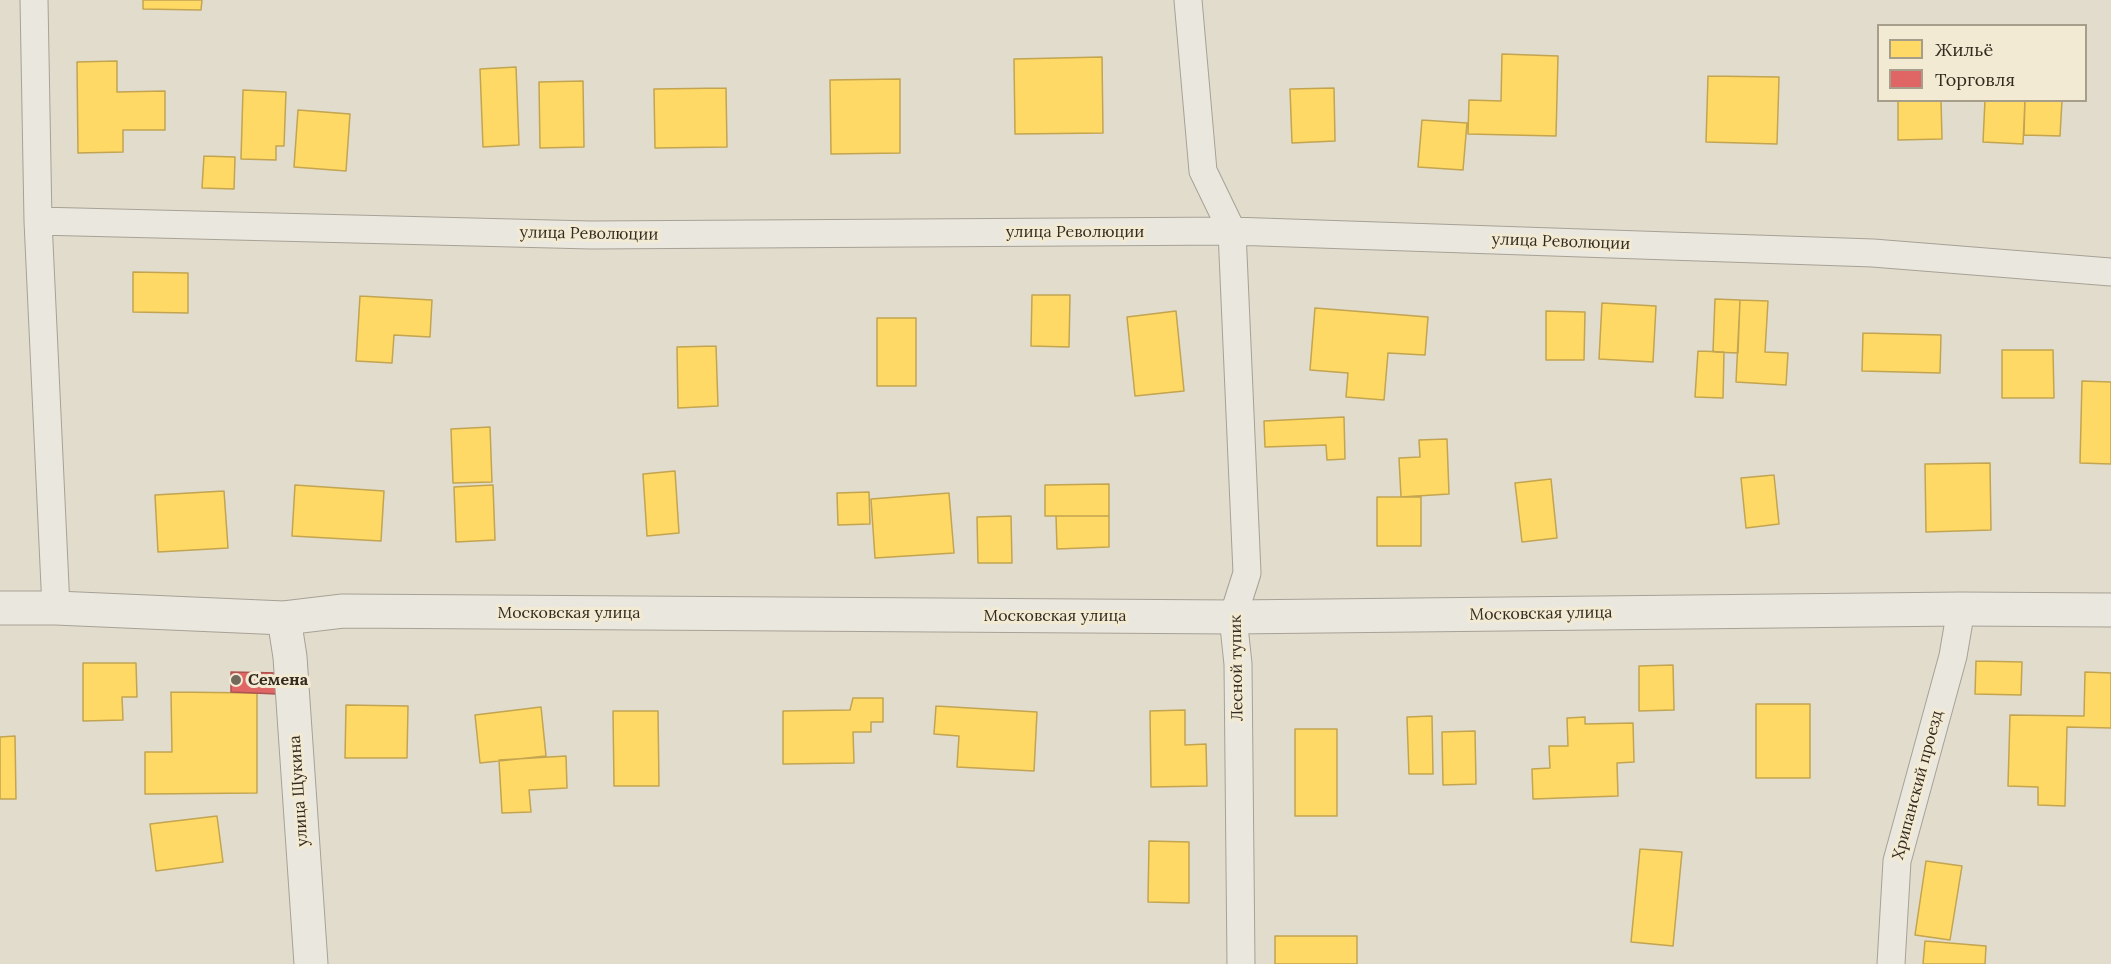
<!DOCTYPE html>
<meta charset="utf-8">
<style>
body{margin:0}
#map{position:relative;width:2111px;height:964px;overflow:hidden;background:#e2dccc;font-family:Lora,serif}
canvas{display:block}
.legend{position:absolute;left:1877px;top:24px;width:210px;height:78px;box-sizing:border-box;background:#f2ead3;border:2px solid #a69d8b;margin:0;padding:8px 10px;list-style:none;font-size:18px;color:#352a1f}
.legend li{display:flex;align-items:center;gap:12px;height:30px}
.legend b{width:30px;border:2px solid #a69d8b}
</style>
<div id="map">
<canvas width="2111" height="964"></canvas>
<ul class="legend">
<li><b style="height:16px;background:#ffd966"></b>Жильё</li>
<li><b style="height:16px;background:#e06666"></b>Торговля</li>
</ul>
</div>
<script>
const context = document.querySelector('canvas').getContext('2d');
context.lineJoin = 'round';
function fillPath(path, color) {
  context.fillStyle = color;
  context.fill(path, 'evenodd');
}
function shape(rows) {
  const path = new Path2D();
  for (const r of rows) {
    path.moveTo(r[0], r[1]);
    for (let i = 2; i < r.length; i += 2) path.lineTo(r[i], r[i + 1]);
  }
  return path;
}
function strokePath(path, color, width, dash) {
  context.strokeStyle = color;
  context.lineWidth = width;
  context.lineCap = dash ? 'butt' : 'round';
  context.setLineDash(dash || []);
  context.stroke(path);
}
function write(font, color, halo, rows, align = 'center') {
  context.font = font + ' Lora,serif';
  context.lineWidth = 6;
  context.setLineDash([]);
  context.textBaseline = 'middle';
  context.strokeStyle = halo;
  context.fillStyle = color;
  for (const [text, x, y, turn = 0] of rows) {
    context.save();
    context.translate(x, y);
    context.rotate((+turn || 0) * Math.PI / 180);
    context.textAlign = isNaN(turn) ? turn : align;
    if (halo) context.strokeText(text, 0, 0);
    context.fillText(text, 0, 0);
    context.restore();
  }
}
const homes = shape([
 [143,0,202,0,201,10,143,9,143,0],
 [1502,54,1558,56,1556,136,1468,134,1469,100,1501,101,1502,54],
 [1102,57,1103,133,1015,134,1014,59,1102,57],
 [117,61,117,92,165,91,165,130,123,130,123,152,78,153,77,62,117,61],
 [516,67,519,145,483,147,480,69,516,67],
 [1708,76,1779,77,1777,144,1706,142,1708,76],
 [900,79,900,153,831,154,830,80,900,79],
 [583,81,584,147,540,148,539,82,583,81],
 [726,88,727,147,655,148,654,89,726,88],
 [1334,88,1335,141,1292,143,1290,89,1334,88],
 [243,90,286,92,284,146,276,146,276,160,241,159,243,90],
 [1898,100,1941,100,1942,139,1898,140,1898,100],
 [1985,100,2025,100,2023,144,1983,142,1985,100],
 [2025,100,2062,100,2060,136,2024,135,2025,100],
 [298,110,350,114,346,171,294,167,298,110],
 [1422,120,1467,123,1463,170,1418,167,1422,120],
 [204,156,235,157,234,189,202,188,204,156],
 [133,272,188,273,188,313,133,312,133,272],
 [1032,295,1070,295,1069,347,1031,346,1032,295],
 [360,296,432,300,430,337,394,335,392,363,356,361,360,296],
 [1715,299,1740,300,1738,353,1713,352,1715,299],
 [1740,300,1768,301,1765,352,1788,353,1786,385,1736,382,1740,300],
 [1602,303,1656,306,1653,362,1599,359,1602,303],
 [1315,308,1428,317,1425,355,1388,353,1384,400,1346,397,1348,373,1310,370,1315,308],
 [1176,311,1184,391,1135,396,1127,317,1176,311],
 [1546,311,1585,312,1584,360,1546,360,1546,311],
 [877,318,916,318,916,386,877,386,877,318],
 [1863,333,1941,335,1940,373,1862,371,1863,333],
 [716,346,718,406,678,408,677,347,716,346],
 [2002,350,2053,350,2054,398,2002,398,2002,350],
 [1698,351,1724,352,1723,398,1695,397,1698,351],
 [2082,381,2111,382,2111,464,2080,463,2082,381],
 [1344,417,1345,459,1327,460,1326,445,1265,447,1264,421,1344,417],
 [490,427,492,482,453,483,451,429,490,427],
 [1447,439,1449,494,1401,497,1399,458,1420,457,1419,440,1447,439],
 [1990,463,1991,530,1926,532,1925,464,1990,463],
 [675,471,679,533,647,536,643,474,675,471],
 [1774,475,1779,524,1746,528,1741,478,1774,475],
 [1551,479,1557,538,1522,542,1515,483,1551,479],
 [1109,484,1109,516,1045,516,1045,485,1109,484],
 [295,485,384,491,381,541,292,536,295,485],
 [493,485,495,540,456,542,454,487,493,485],
 [224,491,228,548,158,552,155,495,224,491],
 [869,492,870,524,838,525,837,493,869,492],
 [949,493,954,553,875,558,871,499,949,493],
 [1377,497,1421,497,1421,546,1377,546,1377,497],
 [1011,516,1012,563,978,563,977,517,1011,516],
 [1056,516,1109,516,1109,547,1057,549,1056,516],
 [1976,661,2022,662,2021,695,1975,694,1976,661],
 [83,663,136,663,137,697,122,697,123,720,83,721,83,663],
 [1673,665,1674,710,1639,711,1639,666,1673,665],
 [2085,672,2111,673,2111,728,2067,727,2065,806,2038,805,2038,787,2008,786,2010,715,2084,716,2085,672],
 [171,692,257,693,257,793,145,794,145,752,172,752,171,692],
 [853,698,883,698,883,722,871,722,871,732,853,732,854,763,783,764,783,711,850,710,853,698],
 [1756,704,1810,704,1810,778,1756,778,1756,704],
 [346,705,408,706,407,758,345,758,346,705],
 [936,706,1037,712,1034,771,957,767,959,736,934,734,936,706],
 [541,707,546,756,480,763,475,715,541,707],
 [1185,710,1185,745,1206,744,1207,786,1151,787,1150,711,1185,710],
 [613,711,658,711,659,786,614,786,613,711],
 [1432,716,1433,774,1409,774,1407,717,1432,716],
 [1585,717,1585,724,1633,723,1634,762,1617,763,1618,796,1533,799,1532,769,1550,768,1549,746,1568,746,1567,718,1585,717],
 [1295,729,1337,729,1337,816,1295,816,1295,729],
 [1475,731,1476,784,1443,785,1442,732,1475,731],
 [15,736,16,799,0,799,0,737,15,736],
 [566,756,567,788,529,790,531,812,502,813,499,760,566,756],
 [217,816,223,862,156,871,150,824,217,816],
 [1149,841,1189,842,1189,903,1148,902,1149,841],
 [1640,849,1682,852,1673,946,1631,942,1640,849],
 [1926,861,1962,866,1950,940,1915,935,1926,861],
 [1275,936,1357,936,1357,964,1275,964,1275,936],
 [1925,941,1986,946,1985,964,1923,964,1925,941]
]);
fillPath(homes, '#ffd966');
strokePath(homes, '#c2a451', 1.5);
const shops = shape([
 [231,672,278,673,277,694,231,692,231,672]
]);
fillPath(shops, '#e06666');
strokePath(shops, '#ad5451', 1.5);
const minor = shape([
 [34,0,38,221,56,608],
 [1188,0,1203,171,1232,231,1247,573,1233,617,1238,664,1241,964],
 [38,221,591,235,1232,231,1873,253,2111,272],
 [1891,964,1897,861,1953,656,1961,609]
]);
const tertiary = shape([
 [0,608,56,608,284,618,343,611,1233,617,1961,609,2111,610],
 [284,618,290,657,311,964]
]);
strokePath(minor, '#a7a196', 29);
strokePath(tertiary, '#a7a196', 35);
strokePath(minor, '#eae7de', 27);
strokePath(tertiary, '#eae7de', 33);
for (const [x, y, r, color] of [
 [236,680,6,"#72685c"]
]) {
  const dot = new Path2D();
  dot.arc(x, y, r, 0, 2 * Math.PI);
  context.fillStyle = color;
  context.fill(dot);
  strokePath(dot, '#f2ead3', 2);
}
write('16px', '#352a1f', '#f2ead3', [
 ["улица Революции",1075,232],
 ["улица Революции",589,234,1],
 ["улица Революции",1561,242,2],
 ["Московская улица",569,613],
 ["Московская улица",1541,614,-1],
 ["Московская улица",1055,616],
 ["Лесной тупик",1237,668,-91],
 ["Хрипанский проезд",1918,785,-75],
 ["улица Щукина",299,791,-94]
]);
write('bold 16px', '#352a1f', '#f2ead3', [
 ["Семена",248,680]
], 'left');
</script>
